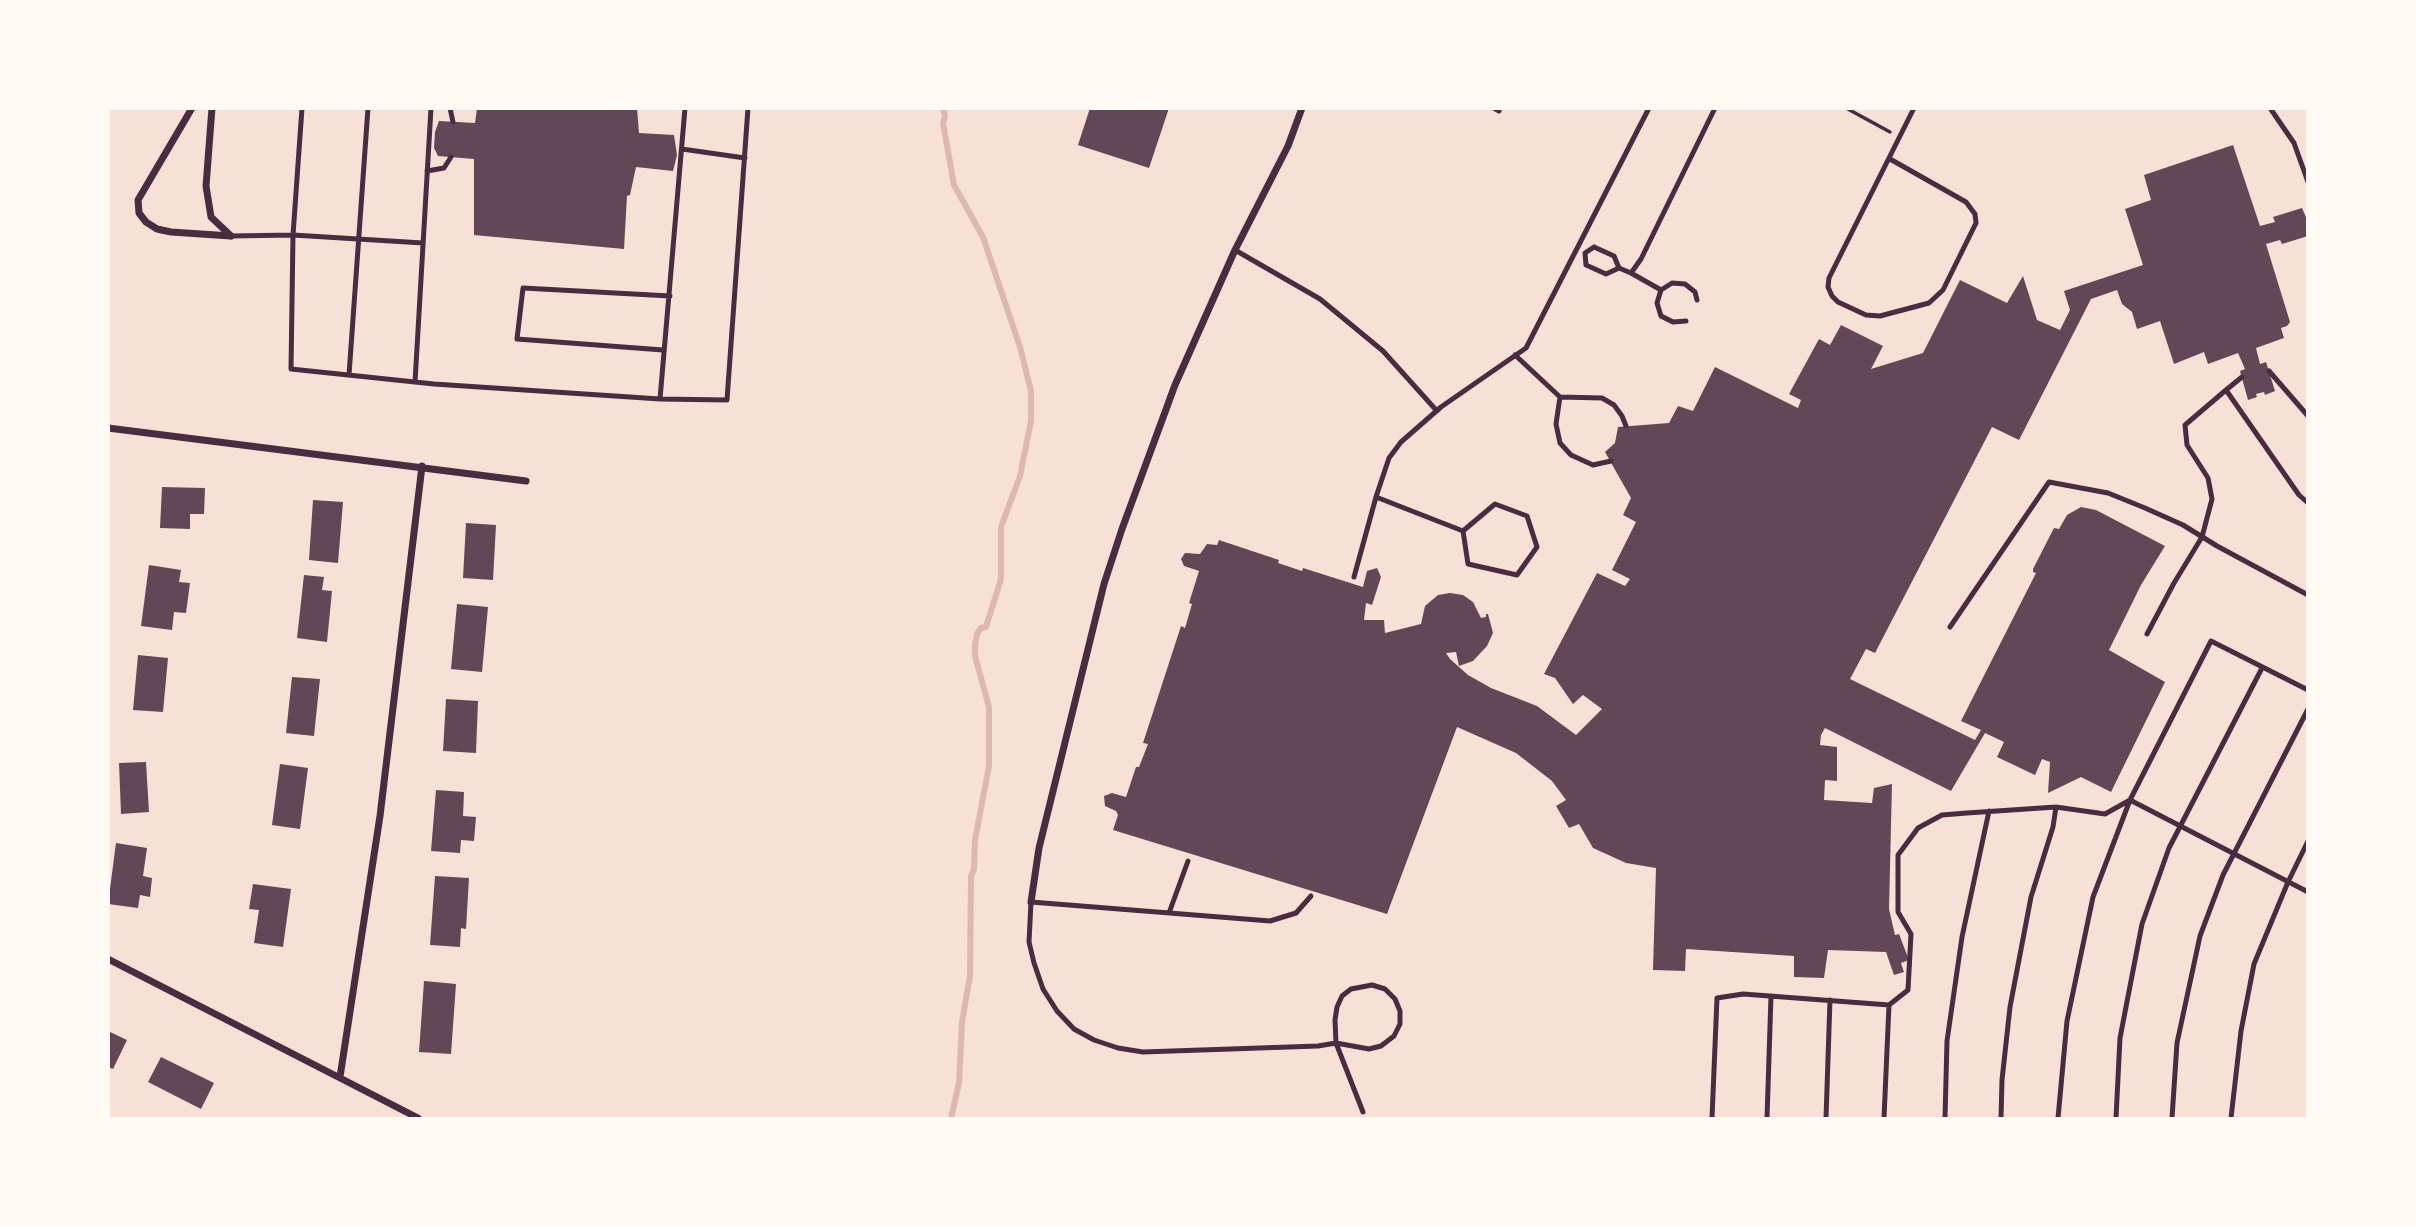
<!DOCTYPE html>
<style>
body{margin:0}
#map{position:relative;width:2416px;height:1227px;overflow:hidden;background:#f7e1d7;font-family:"Asap Condensed",sans-serif}
canvas{display:block}
.frame{position:absolute;inset:0;border:110px solid #fffaf5;pointer-events:none}
</style>
<div id="map">
<canvas width="2416" height="1227"></canvas>
<div class="frame"></div>
</div>
<script>
const context = document.querySelector('canvas').getContext('2d');
context.lineJoin = 'round';
function shape(rows) {
  const path = new Path2D();
  for (const r of rows) {
    path.moveTo(r[0], r[1]);
    for (let i = 2; i < r.length; i += 2) path.lineTo(r[i], r[i + 1]);
  }
  return path;
}
function strokePath(path, color, width, dash) {
  context.strokeStyle = color;
  context.lineWidth = width;
  context.lineCap = dash ? 'butt' : 'round';
  context.setLineDash(dash || []);
  context.stroke(path);
}
function fillPath(path, color) {
  context.fillStyle = color;
  context.fill(path, 'evenodd');
}
strokePath(shape([
 [943,108,945,116,943,123,954,185,983,237,1020,347,1031,391,1031,421,1020,476,1001,527,1001,579,986,627,981,628,977,634,975,645,975,656,989,707,989,766,975,840,974,869,971,876,970,976,962,1022,959,1083,951,1118]
]), '#dcb8b0', 6);
fillPath(shape([
 [477,108,637,108,639,133,674,135,677,155,673,171,636,167,630,195,627,196,624,249,474,235,474,159,438,156,434,148,435,132,439,121,475,123],
 [1090,108,1169,108,1149,168,1078,145],
 [2233,145,2260,226,2275,222,2273,217,2302,208,2308,222,2308,236,2282,244,2280,240,2266,244,2290,322,2287,326,2281,328,2284,338,2256,348,2260,364,2266,362,2275,391,2265,395,2264,392,2256,394,2257,397,2248,400,2240,371,2245,369,2238,353,2208,364,2204,352,2174,364,2160,321,2137,329,2132,312,2122,304,2117,290,2091,299,2019,440,1992,427,1875,653,1866,649,1850,679,1975,740,1981,730,1961,721,2036,573,2033,572,2033,569,2054,528,2059,529,2067,515,2081,507,2096,510,2165,546,2141,585,2109,650,2165,682,2111,792,2081,777,2048,793,2050,762,2042,759,2035,775,1997,757,2004,742,1985,733,1951,791,1825,728,1821,735,1820,745,1837,747,1837,781,1825,780,1824,800,1872,803,1874,788,1892,784,1889,909,1895,935,1899,934,1909,960,1901,963,1904,972,1894,975,1886,952,1828,950,1824,978,1794,977,1794,956,1686,949,1685,971,1653,970,1656,868,1626,863,1593,848,1579,824,1569,828,1556,806,1566,800,1552,781,1516,753,1457,727,1387,914,1113,830,1118,815,1116,811,1105,806,1104,796,1112,793,1126,797,1136,767,1139,767,1148,744,1143,743,1181,626,1185,628,1192,604,1189,603,1199,571,1184,566,1181,559,1185,553,1200,554,1207,544,1217,545,1219,540,1279,560,1278,563,1302,571,1303,568,1363,587,1367,571,1377,568,1381,577,1372,605,1366,603,1364,620,1384,620,1385,633,1421,624,1425,606,1438,595,1450,593,1463,595,1473,602,1481,618,1486,617,1486,614,1488,614,1493,633,1487,646,1473,661,1459,666,1456,652,1446,653,1450,659,1468,675,1491,688,1537,706,1576,735,1602,709,1583,695,1573,704,1555,678,1544,674,1597,573,1625,586,1630,579,1612,570,1636,522,1623,515,1631,498,1605,452,1615,443,1618,427,1669,423,1678,406,1693,411,1715,367,1798,408,1801,400,1789,394,1819,339,1830,345,1841,325,1883,346,1871,369,1923,353,1960,280,2007,303,2023,276,2037,320,2060,330,2070,310,2064,291,2143,265,2125,209,2151,200,2144,175],
 [162,487,205,488,204,514,190,514,190,529,160,528],
 [313,500,343,502,338,563,309,560],
 [466,523,496,525,493,580,463,578],
 [149,565,181,570,179,582,190,583,186,613,174,612,172,630,141,626],
 [304,575,324,577,322,590,332,591,327,642,297,638],
 [457,604,488,607,482,672,451,669],
 [138,655,168,658,163,712,133,710],
 [292,677,320,679,314,736,286,733],
 [446,699,478,701,476,753,443,751],
 [146,762,149,812,121,814,119,763],
 [280,764,308,768,300,829,272,825],
 [436,790,464,792,463,816,476,817,474,841,461,840,460,853,431,851],
 [116,843,147,848,143,876,152,878,150,897,140,895,138,908,108,904],
 [435,876,469,878,466,929,461,928,460,947,430,945],
 [253,884,291,889,283,947,254,943,259,910,249,909],
 [424,981,456,984,451,1054,419,1052],
 [108,1031,127,1040,113,1069,108,1067],
 [161,1057,214,1083,201,1109,148,1082]
]), '#644757');
strokePath(shape([
 [1846,108,1890,132]
]), '#4a2c40', 3.5);
strokePath(shape([
 [302,108,293,235,423,243],
 [450,108,453,122],
 [1494,108,1499,111],
 [2270,108,2294,143,2308,182],
 [682,149,745,158],
 [1890,159,1966,202,1975,214,1976,223,1943,290,1929,303,1880,316,1866,315,1838,302,1832,296,1828,287,1829,278,1914,108],
 [427,171,444,168,451,157],
 [231,236,293,235,291,369,434,384,660,399,685,108],
 [1594,247,1614,256,1619,268,1606,274,1586,265,1585,253,1594,247],
 [1235,250,1320,299,1383,351,1437,411],
 [1619,268,1631,273,1641,259,1715,108],
 [1631,273,1661,290],
 [1686,321,1673,322,1661,316,1657,303,1661,290,1672,283,1685,284,1695,292,1697,300],
 [663,350,517,339,523,288,670,296],
 [1515,355,1560,397],
 [2269,371,2308,416],
 [349,375,368,108],
 [415,382,431,108],
 [2226,390,2242,377],
 [660,399,727,400,748,108],
 [1611,461,1593,465,1571,455,1560,443,1556,424,1560,397,1602,398,1614,405,1622,416,1626,426],
 [1376,497,1463,531,1495,504,1527,516,1537,547,1517,575,1468,564,1463,531],
 [1354,577,1376,497,1389,458,1401,442,1441,407,1526,348,1649,108],
 [1950,627,2049,482,2108,493,2145,508,2183,525,2217,546,2308,595],
 [2147,634,2174,583,2202,537,2212,499,2208,478,2187,445,2185,425,2226,390,2299,495,2308,503],
 [2130,800,2308,892],
 [1311,896,1296,913,1270,921,1031,902,1029,942,1034,963,1043,989,1057,1011,1074,1029,1094,1040,1118,1048,1143,1052,1318,1046,1336,1043,1363,1112],
 [1169,913,1188,861],
 [1372,985,1385,989,1395,999,1400,1011,1400,1024,1394,1036,1381,1046,1369,1049,1336,1043,1335,1020,1337,1007,1342,996,1351,989,1372,985],
 [1712,1118,1717,998,1743,994,1889,1005,1908,990,1911,934,1898,912,1898,855,1918,828,1942,815,1967,813,2056,807,2105,814,2130,800],
 [1767,1118,1771,996],
 [1826,1118,1830,1000],
 [1884,1118,1889,1005],
 [1945,1118,1947,1041,1962,937,1989,811],
 [2001,1118,2002,1080,2010,1007,2031,897,2053,827,2056,807],
 [2058,1118,2067,1021,2093,897,2130,800,2211,641,2308,690],
 [2116,1118,2120,1038,2142,924,2169,848,2262,668],
 [2172,1118,2177,1043,2200,936,2223,875,2308,709],
 [2231,1118,2241,1031,2254,964,2288,882,2308,841]
]), '#4a2c40', 5);
strokePath(shape([
 [192,108,138,200,139,213,146,222,157,229,171,232,231,236],
 [212,108,206,186,211,217,231,236],
 [108,428,526,481],
 [1031,902,1039,848,1104,584,1122,529,1175,385,1235,250,1288,146,1302,108],
 [108,959,418,1118],
 [340,1077,380,816,422,466]
]), '#4a2c40', 7);
</script>
